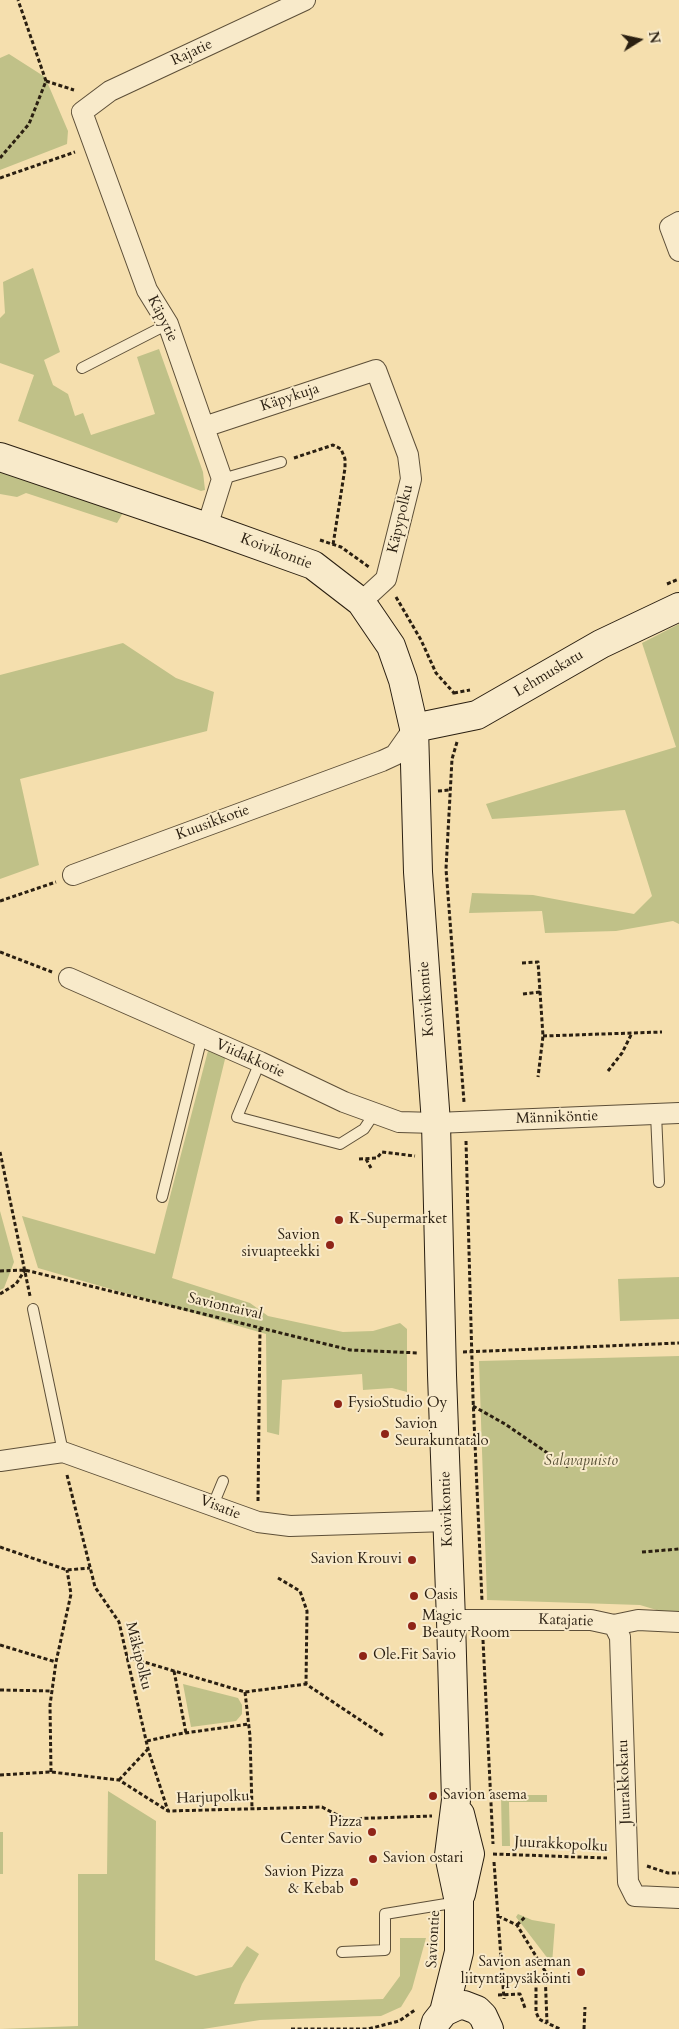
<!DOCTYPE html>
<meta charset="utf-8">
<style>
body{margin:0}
#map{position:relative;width:679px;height:2029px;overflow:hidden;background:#f5dfae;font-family:Cardo,serif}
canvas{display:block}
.north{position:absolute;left:614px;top:15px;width:50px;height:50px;-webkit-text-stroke:4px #f8eaca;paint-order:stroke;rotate:80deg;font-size:14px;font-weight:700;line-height:20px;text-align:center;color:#2a1f11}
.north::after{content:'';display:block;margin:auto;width:18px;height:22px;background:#2a1f11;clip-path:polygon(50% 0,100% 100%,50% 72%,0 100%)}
</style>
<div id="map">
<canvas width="679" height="2029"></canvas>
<div class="north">N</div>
</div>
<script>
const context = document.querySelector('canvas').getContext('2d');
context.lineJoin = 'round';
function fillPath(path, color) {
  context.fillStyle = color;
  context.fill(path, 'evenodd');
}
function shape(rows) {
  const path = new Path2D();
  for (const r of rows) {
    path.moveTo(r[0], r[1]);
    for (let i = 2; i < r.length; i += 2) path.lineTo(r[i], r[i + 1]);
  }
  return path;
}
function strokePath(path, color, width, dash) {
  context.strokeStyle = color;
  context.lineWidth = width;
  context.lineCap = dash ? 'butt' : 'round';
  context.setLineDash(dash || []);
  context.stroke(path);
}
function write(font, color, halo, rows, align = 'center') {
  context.font = font + ' Cardo,serif';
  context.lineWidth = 4;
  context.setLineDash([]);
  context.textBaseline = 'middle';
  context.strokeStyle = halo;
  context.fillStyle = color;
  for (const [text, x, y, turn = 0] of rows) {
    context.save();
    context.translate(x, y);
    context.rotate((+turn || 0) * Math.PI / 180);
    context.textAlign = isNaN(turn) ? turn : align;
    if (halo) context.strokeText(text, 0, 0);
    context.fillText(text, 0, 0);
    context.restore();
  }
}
fillPath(shape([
 [9,54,45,77,68,131,67,144,0,170,0,58],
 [33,268,60,352,44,360,53,385,68,394,75,416,83,413,91,435,155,414,137,357,159,349,203,472,205,490,201,491,18,421,34,375,0,363,0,318,5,313,3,282],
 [0,469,124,511,117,523,26,493,17,497,0,494],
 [679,624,679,924,673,921,616,931,545,933,542,911,469,913,472,893,533,895,634,914,652,896,625,810,492,819,486,804,676,747,642,643],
 [123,643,176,678,214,692,207,731,20,779,39,865,0,879,0,675],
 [209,1047,226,1055,172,1278,250,1303,268,1316,343,1332,373,1331,400,1323,407,1329,407,1392,392,1388,363,1390,362,1374,282,1380,279,1435,267,1432,266,1334,38,1268,22,1216,155,1254],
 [0,1211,14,1262,4,1288,0,1290],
 [679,1277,679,1319,620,1321,618,1279],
 [679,1356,679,1612,660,1611,640,1605,487,1600,479,1361],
 [183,1684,238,1698,242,1705,242,1714,236,1721,191,1727],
 [108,1791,156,1821,155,1960,196,1976,232,1967,247,1946,259,1954,242,1984,234,2004,383,1999,400,1976,400,1938,426,1938,412,1989,401,2007,381,2016,260,2020,203,2029,0,2029,78,2026,78,1874,107,1874],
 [501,1795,547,1795,547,1802,509,1802,510,1846,502,1846],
 [0,1832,3,1832,3,1874,0,1874],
 [518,1914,532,1920,555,1924,552,1964,516,1917]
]), '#c0c188');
const lane = shape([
 [82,368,168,324],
 [222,479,281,462],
 [260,1062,237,1117,340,1144,364,1129,374,1114],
 [656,1114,659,1182],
 [162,1197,202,1037],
 [33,1309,63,1452],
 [213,1505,223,1481],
 [342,1952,385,1950,385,1914,458,1902]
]);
const street = shape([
 [679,222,670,227,679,251],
 [204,427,376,370,408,455,411,479,386,579,361,602],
 [207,527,222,479,168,324,147,290,82,112,110,91,305,0],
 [73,875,382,761,395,755,414,728],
 [69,978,260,1062,344,1102,399,1122,436,1123,679,1113],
 [0,1461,63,1452,258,1522,290,1526,447,1521],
 [451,1620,591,1620,614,1625,638,1620,679,1622],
 [614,1625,620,1637,628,1882,635,1896,679,1898]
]);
const secondary = shape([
 [0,457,207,527,313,565,361,602,391,646,403,680,414,728,418,872,436,1123,442,1375,451,1620,456,1800,449,1855,459,1902,459,1952,444,2012],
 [414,728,477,715,601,644,679,607],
 [460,1814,470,1854,461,1894],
 [434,2029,436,2022,444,2012,457,2006,464,2005,477,2010,483,2016,489,2029]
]);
strokePath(lane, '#5d4f38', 12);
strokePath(street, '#5d4f38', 22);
strokePath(secondary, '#2a1f11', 30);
strokePath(shape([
 [46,81,74,90],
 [0,158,29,124,46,81,18,0],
 [0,178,75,152],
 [294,458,333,445,341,449,345,459,345,468,333,545],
 [320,540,341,547,369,567],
 [667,584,679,579],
 [396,597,421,640,436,673,454,693,454,697],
 [454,693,470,690],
 [457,742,452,759,446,869,464,1102],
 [438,791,449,790],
 [0,901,56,882],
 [0,952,52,972],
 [522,963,538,962,543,1036,538,1077],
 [523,994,540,992],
 [543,1036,662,1032],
 [608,1071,622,1053,632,1033],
 [466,1141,473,1398,482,1601],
 [0,1152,30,1296],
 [359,1159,377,1158,382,1152,415,1156],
 [366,1159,371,1168],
 [0,1271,25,1270,350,1350,419,1353],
 [0,1294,16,1284,25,1270],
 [463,1352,679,1343],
 [473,1406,505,1424,568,1467],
 [67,1475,95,1587,119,1622,148,1749,168,1811],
 [258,1501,260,1327],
 [0,1547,67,1570,90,1568],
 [642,1552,679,1549],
 [278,1578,300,1591,307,1611,306,1684],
 [483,1640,493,1844],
 [0,1645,56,1662],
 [127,1657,245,1692,306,1684,384,1736],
 [174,1671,186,1733],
 [0,1690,52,1691],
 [245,1692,250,1736,252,1808],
 [147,1741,178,1734,249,1724],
 [51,1772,50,1705,56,1662,71,1594,67,1570],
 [0,1775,51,1772,119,1780,168,1811,322,1807,345,1819,432,1816],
 [119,1780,148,1749],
 [493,1854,607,1858],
 [494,1862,504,1999],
 [647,1866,668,1873,679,1873],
 [498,1916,517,1925,545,1971,547,2023,560,2029],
 [517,1925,525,1917],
 [502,1976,536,1976,536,2012,539,2019,546,2023],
 [498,1995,520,1994,525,2008],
 [291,2029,368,2029,399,2021,415,2010],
 [584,2029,585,2007]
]), '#2a1f11', 3, [4, 2.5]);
strokePath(lane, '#f8eaca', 10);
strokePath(street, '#f8eaca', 20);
strokePath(secondary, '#f8eaca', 28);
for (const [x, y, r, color] of [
 [339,1220,5,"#8f2418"],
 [330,1245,5,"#8f2418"],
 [338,1404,5,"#8f2418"],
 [385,1434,5,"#8f2418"],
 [412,1560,5,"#8f2418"],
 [414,1596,5,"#8f2418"],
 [412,1626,5,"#8f2418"],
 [363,1656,5,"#8f2418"],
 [433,1796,5,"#8f2418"],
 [372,1832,5,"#8f2418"],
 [373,1859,5,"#8f2418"],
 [354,1882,5,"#8f2418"],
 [581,1972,5,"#8f2418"]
]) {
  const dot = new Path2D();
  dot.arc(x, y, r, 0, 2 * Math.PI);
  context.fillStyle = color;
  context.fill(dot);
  strokePath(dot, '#f8eaca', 2);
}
write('15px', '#2a1f11', '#f8eaca', [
 ["Rajatie",192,53,-25],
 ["Käpytie",162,319,63],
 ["Käpykuja",290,398,-18],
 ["Käpypolku",401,519,-77],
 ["Koivikontie",276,552,21],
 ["Lehmuskatu",549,674,-31],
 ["Kuusikkotie",213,823,-20],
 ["Koivikontie",427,999,-94],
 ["Viidakkotie",250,1059,24],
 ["Männiköntie",557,1118,-2],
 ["Saviontaival",225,1307,13],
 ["Visatie",220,1508,21],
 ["Koivikontie",447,1509,-92],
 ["Katajatie",566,1621,2],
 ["Mäkipolku",138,1656,76],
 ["Juurakkokatu",625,1782,-92],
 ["Harjupolku",213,1798,-2],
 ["Juurakkopolku",561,1845,3],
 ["Saviontie",434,1939,-87]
]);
write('15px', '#2a1f11', '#f8eaca', [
 ["K-Supermarket",349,1220],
 ["Savion",320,1236,"right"],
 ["sivuapteekki",320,1253,"right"],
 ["FysioStudio Oy",348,1404],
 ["Savion",395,1425],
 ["Seurakuntatalo",395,1442],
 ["Savion Krouvi",402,1560,"right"],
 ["Oasis",424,1596],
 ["Magic",422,1617],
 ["Beauty Room",422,1634],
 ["Ole.Fit Savio",373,1656],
 ["Savion asema",443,1796],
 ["Pizza",362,1823,"right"],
 ["Center Savio",362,1840,"right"],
 ["Savion ostari",383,1859],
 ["Savion Pizza",344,1873,"right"],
 ["& Kebab",344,1890,"right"],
 ["Savion aseman",571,1963,"right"],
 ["liityntäpysäköinti",571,1980,"right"]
], 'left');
write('italic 15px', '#575035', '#f8eaca', [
 ["Salavapuisto",581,1462]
]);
</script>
